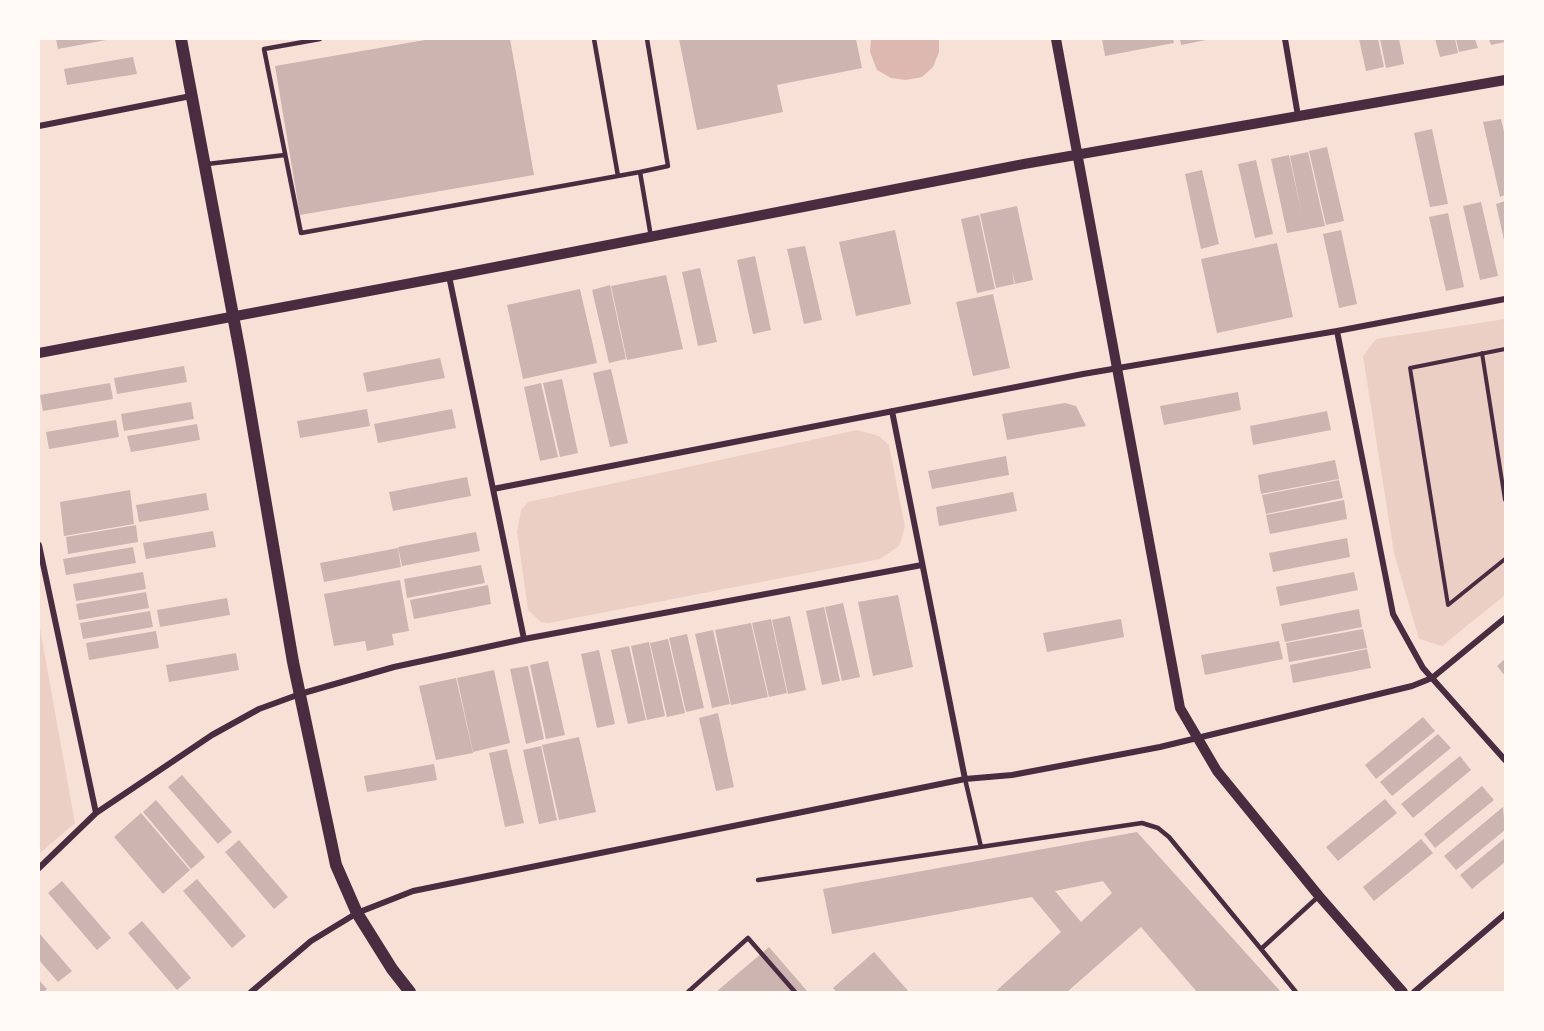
<!DOCTYPE html>
<style>
body{margin:0}
#map{position:relative;width:1544px;height:1031px;overflow:hidden;background:#f7e1d7;font-family:"Work Sans",sans-serif}
canvas{display:block}
.frame{position:absolute;inset:0;border:40px solid #fffaf5;pointer-events:none}
</style>
<div id="map">
<canvas width="1544" height="1031"></canvas>
<div class="frame"></div>
</div>
<script>
const context = document.querySelector('canvas').getContext('2d');
context.lineJoin = 'round';
function fillPath(path, color) {
  context.fillStyle = color;
  context.fill(path, 'evenodd');
}
function shape(rows) {
  const path = new Path2D();
  for (const r of rows) {
    path.moveTo(r[0], r[1]);
    for (let i = 2; i < r.length; i += 2) path.lineTo(r[i], r[i + 1]);
  }
  return path;
}
function strokePath(path, color, width, dash) {
  context.strokeStyle = color;
  context.lineWidth = width;
  context.lineCap = dash ? 'butt' : 'round';
  context.setLineDash(dash || []);
  context.stroke(path);
}
fillPath(shape([
 [1505,319,1505,595,1442,646,1419,639,1394,553,1363,356,1376,339],
 [857,430,879,436,889,445,905,527,899,546,880,559,549,623,541,622,528,610,517,532,521,510,528,502],
 [39,623,75,823,39,854]
]), '#ebcfc5');
fillPath(shape([
 [871,39,939,39,939,52,933,67,922,77,906,80,891,78,877,70,870,52]
]), '#dcb8b0');
fillPath(shape([
 [56,39,106,39,106,40,58,49],
 [431,39,510,39,534,175,300,215,275,66],
 [679,39,856,39,862,68,777,85,783,112,697,130],
 [1102,39,1173,39,1174,43,1105,56],
 [1180,39,1206,39,1206,40,1181,45],
 [1359,39,1378,39,1384,67,1366,71],
 [1380,39,1399,39,1404,64,1386,68],
 [1435,39,1455,39,1458,53,1440,57],
 [1456,39,1475,39,1478,48,1459,52],
 [1489,39,1505,39,1505,42,1491,45],
 [133,57,137,74,67,85,64,69],
 [1501,119,1505,136,1505,195,1500,197,1483,122],
 [1432,129,1448,204,1430,207,1414,133],
 [1327,147,1344,221,1326,225,1309,151],
 [1308,152,1325,226,1287,233,1271,159,1289,155,1302,215,1290,156],
 [1256,160,1273,234,1255,238,1238,164],
 [1202,170,1219,244,1201,249,1185,174],
 [1505,201,1505,240,1504,240,1496,204],
 [1481,202,1498,276,1480,280,1463,206],
 [1017,206,1033,280,1015,284,1012,270,1014,284,996,288,980,214],
 [1448,213,1464,287,1446,291,1429,217],
 [979,215,995,289,977,293,961,219],
 [895,230,911,304,856,316,839,242],
 [1341,230,1357,304,1339,308,1323,234],
 [1277,243,1293,317,1217,333,1201,259],
 [805,246,822,320,804,324,787,249],
 [755,256,771,330,753,334,737,260],
 [700,268,717,342,698,346,682,272],
 [666,275,683,349,627,360,611,286],
 [610,285,626,359,609,363,592,290],
 [580,289,597,363,523,379,507,305],
 [993,294,1010,368,973,376,956,302],
 [440,358,445,378,367,392,363,373],
 [184,366,187,382,117,394,114,378],
 [611,369,628,443,610,447,593,373],
 [562,379,578,453,560,457,543,383],
 [110,383,113,399,43,411,40,395],
 [541,383,558,457,540,461,524,387],
 [1238,392,1241,410,1164,425,1160,406],
 [191,402,194,419,124,431,121,414],
 [1065,403,1076,406,1086,426,1007,440,1002,414],
 [367,409,370,426,300,438,297,421],
 [452,409,456,428,378,443,374,424],
 [1327,411,1331,430,1253,445,1250,426],
 [116,420,119,437,49,449,46,432],
 [197,424,200,440,131,452,127,436],
 [1006,456,1009,475,932,489,928,471],
 [1335,460,1339,479,1261,494,1258,475],
 [467,477,471,496,393,511,389,492],
 [1339,480,1343,498,1266,514,1262,495],
 [130,490,134,524,64,536,60,502],
 [1013,492,1017,511,939,526,936,507],
 [206,493,209,510,139,522,136,505],
 [1344,500,1347,519,1270,534,1266,515],
 [136,525,138,542,68,554,66,537],
 [213,531,216,547,146,559,143,543],
 [476,532,480,551,402,566,398,547],
 [1347,538,1350,557,1273,572,1269,553],
 [133,547,136,563,66,575,63,559],
 [398,548,401,567,324,582,320,563],
 [481,565,485,583,407,598,404,579],
 [143,572,146,589,76,601,73,584],
 [1354,572,1358,590,1280,606,1276,587],
 [400,580,409,631,392,634,394,645,367,651,365,641,334,646,324,594],
 [488,585,491,604,414,619,410,600],
 [146,592,149,608,79,620,76,604],
 [898,595,913,667,873,676,858,602],
 [227,598,230,615,160,627,157,610],
 [843,603,860,677,842,681,825,607],
 [824,607,840,681,822,685,806,611],
 [1359,609,1362,627,1285,642,1281,624],
 [150,611,153,627,83,639,80,623],
 [790,616,806,690,788,694,772,620],
 [771,619,787,693,769,697,752,623],
 [1121,619,1124,637,1047,652,1043,633],
 [751,623,768,697,731,705,715,630],
 [1363,629,1367,648,1289,662,1286,643],
 [713,630,730,704,712,708,695,634],
 [156,631,159,648,89,660,86,643],
 [687,634,704,708,686,712,669,638],
 [668,639,685,713,667,717,650,643],
 [1279,641,1283,659,1205,675,1201,655],
 [649,642,665,716,647,720,631,646],
 [629,646,646,720,628,724,611,650],
 [1367,649,1371,668,1293,683,1290,665],
 [599,650,615,724,597,728,581,654],
 [236,653,239,670,169,682,166,665],
 [1505,659,1505,676,1497,666],
 [548,661,565,735,546,739,530,665],
 [528,666,544,739,526,744,510,669],
 [494,670,510,743,473,752,457,678],
 [456,678,473,753,436,760,419,686],
 [718,713,734,787,716,791,699,718],
 [1423,717,1435,731,1376,779,1365,765],
 [1438,734,1451,748,1392,796,1380,782],
 [579,737,596,812,559,820,542,745],
 [541,746,557,820,539,824,523,750],
 [507,749,524,823,505,827,489,753],
 [1460,756,1471,770,1413,818,1401,804],
 [434,764,437,780,367,792,364,776],
 [182,775,232,832,218,844,168,787],
 [1482,786,1494,800,1435,848,1424,834],
 [1385,799,1397,813,1338,861,1326,847],
 [156,800,205,857,191,869,143,812],
 [1503,807,1505,830,1456,870,1444,856],
 [141,813,190,870,163,894,114,837],
 [1137,832,1281,992,1197,992,1141,927,1067,992,995,992,1061,932,1032,897,832,934,823,889],
 [1103,881,1112,893,1081,922,1055,891],
 [1505,838,1505,862,1472,889,1460,875],
 [1421,839,1433,853,1374,901,1363,887],
 [239,840,288,897,274,909,225,852],
 [197,879,246,936,232,948,183,891],
 [62,881,111,938,97,950,48,893],
 [142,921,191,978,177,990,128,933],
 [39,933,72,971,58,982,39,960],
 [769,947,808,992,716,992],
 [874,952,909,992,836,992,833,988],
 [39,980,47,989,44,992,39,992]
]), '#ccb4b1');
strokePath(shape([
 [1505,349,1410,368,1448,605,1505,559],
 [1482,353,1505,500]
]), '#4a2c40', 4);
strokePath(shape([
 [320,39,264,49,301,233,640,172,651,237],
 [594,39,618,176],
 [207,164,285,155],
 [640,172,668,166,647,39],
 [965,779,981,847],
 [758,880,1142,823,1158,828,1169,837,1261,949],
 [688,992,748,938,795,992],
 [1296,992,1261,949,1319,896]
]), '#4a2c40', 4.5);
strokePath(shape([
 [1285,39,1298,116],
 [39,126,191,96],
 [449,276,524,639],
 [1337,331,1393,614,1423,668,1505,760],
 [892,411,965,779],
 [493,489,1083,374,1337,331,1505,299],
 [39,545,96,813],
 [39,868,96,813,212,735,259,709,300,694,394,667,524,639,922,565],
 [251,992,311,941,357,913,413,891,965,779,1012,775,1160,747,1412,686,1432,678,1505,618],
 [1414,992,1505,914]
]), '#4a2c40', 6);
strokePath(shape([
 [1056,39,1180,708,1217,771,1319,896,1403,992],
 [39,353,449,276,1024,164,1505,80]
]), '#4a2c40', 10);
strokePath(shape([
 [181,39,241,358,293,662,336,865,357,913,392,969,410,992]
]), '#4a2c40', 12);
</script>
